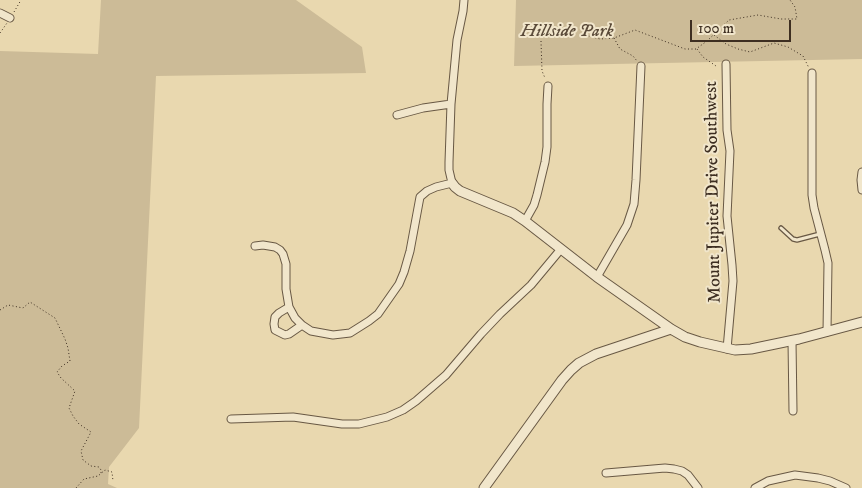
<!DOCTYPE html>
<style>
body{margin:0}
#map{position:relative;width:862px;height:488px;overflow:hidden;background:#e9d8af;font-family:"IM FELL DW Pica",serif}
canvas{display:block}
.scale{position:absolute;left:690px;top:20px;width:101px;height:22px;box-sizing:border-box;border:2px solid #3d2e21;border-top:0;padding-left:6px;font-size:15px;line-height:18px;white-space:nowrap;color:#3d2e21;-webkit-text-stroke:4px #f1e6cb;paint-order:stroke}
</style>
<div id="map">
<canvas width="862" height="488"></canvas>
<div class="scale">100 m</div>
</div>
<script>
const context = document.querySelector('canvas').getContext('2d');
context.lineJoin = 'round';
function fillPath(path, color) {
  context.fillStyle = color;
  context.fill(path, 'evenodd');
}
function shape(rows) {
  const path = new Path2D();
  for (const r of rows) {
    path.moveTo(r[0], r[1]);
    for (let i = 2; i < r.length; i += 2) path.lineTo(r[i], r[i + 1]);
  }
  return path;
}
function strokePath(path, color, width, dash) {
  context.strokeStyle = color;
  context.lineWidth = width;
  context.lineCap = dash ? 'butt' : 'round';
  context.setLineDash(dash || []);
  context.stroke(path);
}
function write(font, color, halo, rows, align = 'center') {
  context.font = font + ' "IM FELL DW Pica",serif';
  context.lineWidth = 4;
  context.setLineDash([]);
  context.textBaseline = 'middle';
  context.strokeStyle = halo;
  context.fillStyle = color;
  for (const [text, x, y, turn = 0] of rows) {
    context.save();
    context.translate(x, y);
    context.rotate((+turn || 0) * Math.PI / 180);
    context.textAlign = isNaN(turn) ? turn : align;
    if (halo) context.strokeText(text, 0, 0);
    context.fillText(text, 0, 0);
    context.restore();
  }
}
fillPath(shape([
 [101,0,296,0,362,47,366,73,156,76,139,428,109,467,108,484,117,488,0,488,0,51,98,54],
 [516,0,862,0,862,59,514,66]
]), '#ccbb97');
const service = shape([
 [781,228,793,239,797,240,820,234]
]);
const minor = shape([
 [0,13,10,18],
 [726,64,727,130,730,151,727,216,732,265,733,281,727,349],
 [812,73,812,195,814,208,825,250,828,263,827,332],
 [397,115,423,108,451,104],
 [862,172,861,180,862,190],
 [525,221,534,205,537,195,545,162,547,147,547,104,548,86],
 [255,246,263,245,275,247,280,250,283,254,286,264,286,289,289,307,295,318,302,325,311,331,333,335,350,333,369,321,378,314,399,284,404,272,410,251,420,197,427,191,436,187,452,183,449,170,449,162,451,104,457,40,463,11,464,0],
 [597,277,627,225,634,204,636,180,641,66],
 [289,307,279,313,275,317,274,324,275,330,285,335,289,334,302,325],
 [792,341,793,411],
 [231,419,293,417,342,424,359,424,387,417,403,410,416,401,446,375,481,334,500,314,531,285,561,249],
 [606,473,665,468,674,469,682,471,688,475,698,488],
 [755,488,768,481,795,475,818,478,830,481,846,488]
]);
const tertiary = shape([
 [452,183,455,187,460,191,513,213,525,221,597,277,671,329,685,337,700,342,735,350,751,349,799,339,862,322],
 [484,488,562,380,571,370,579,363,596,354,671,329]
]);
strokePath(service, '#685844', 5.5);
strokePath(minor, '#685844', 9);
strokePath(tertiary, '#685844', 11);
strokePath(shape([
 [14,12,21,0],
 [0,33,7,23],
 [585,35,600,39,614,38,635,30,685,49,696,49,707,41,729,20,758,15,781,19,797,19,795,7,790,0],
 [714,35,726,44,738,49,750,52,774,43,788,47,803,56,809,68],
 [614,38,620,49,633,56,637,61],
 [541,41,542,71,545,78],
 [697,49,703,57,716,66,718,66],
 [0,310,8,305,23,308,30,302,55,318,65,339,68,348,70,361,62,366,57,372,61,378,75,391,69,408,73,416,79,424,91,432,81,451,83,460,91,466,99,467,101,470,101,473],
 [76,488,84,479,98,476,105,470,112,472,113,481]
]), '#3d2e21', 1, [1, 2.5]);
strokePath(service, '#f1e6cb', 3);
strokePath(minor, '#f1e6cb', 7);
strokePath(tertiary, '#f1e6cb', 9);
write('italic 18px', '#5a4a39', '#f1e6cb', [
 ["Hillside Park",567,32]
]);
write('18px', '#3d2e21', '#f1e6cb', [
 ["Mount Jupiter Drive Southwest",714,192,-91]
]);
</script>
